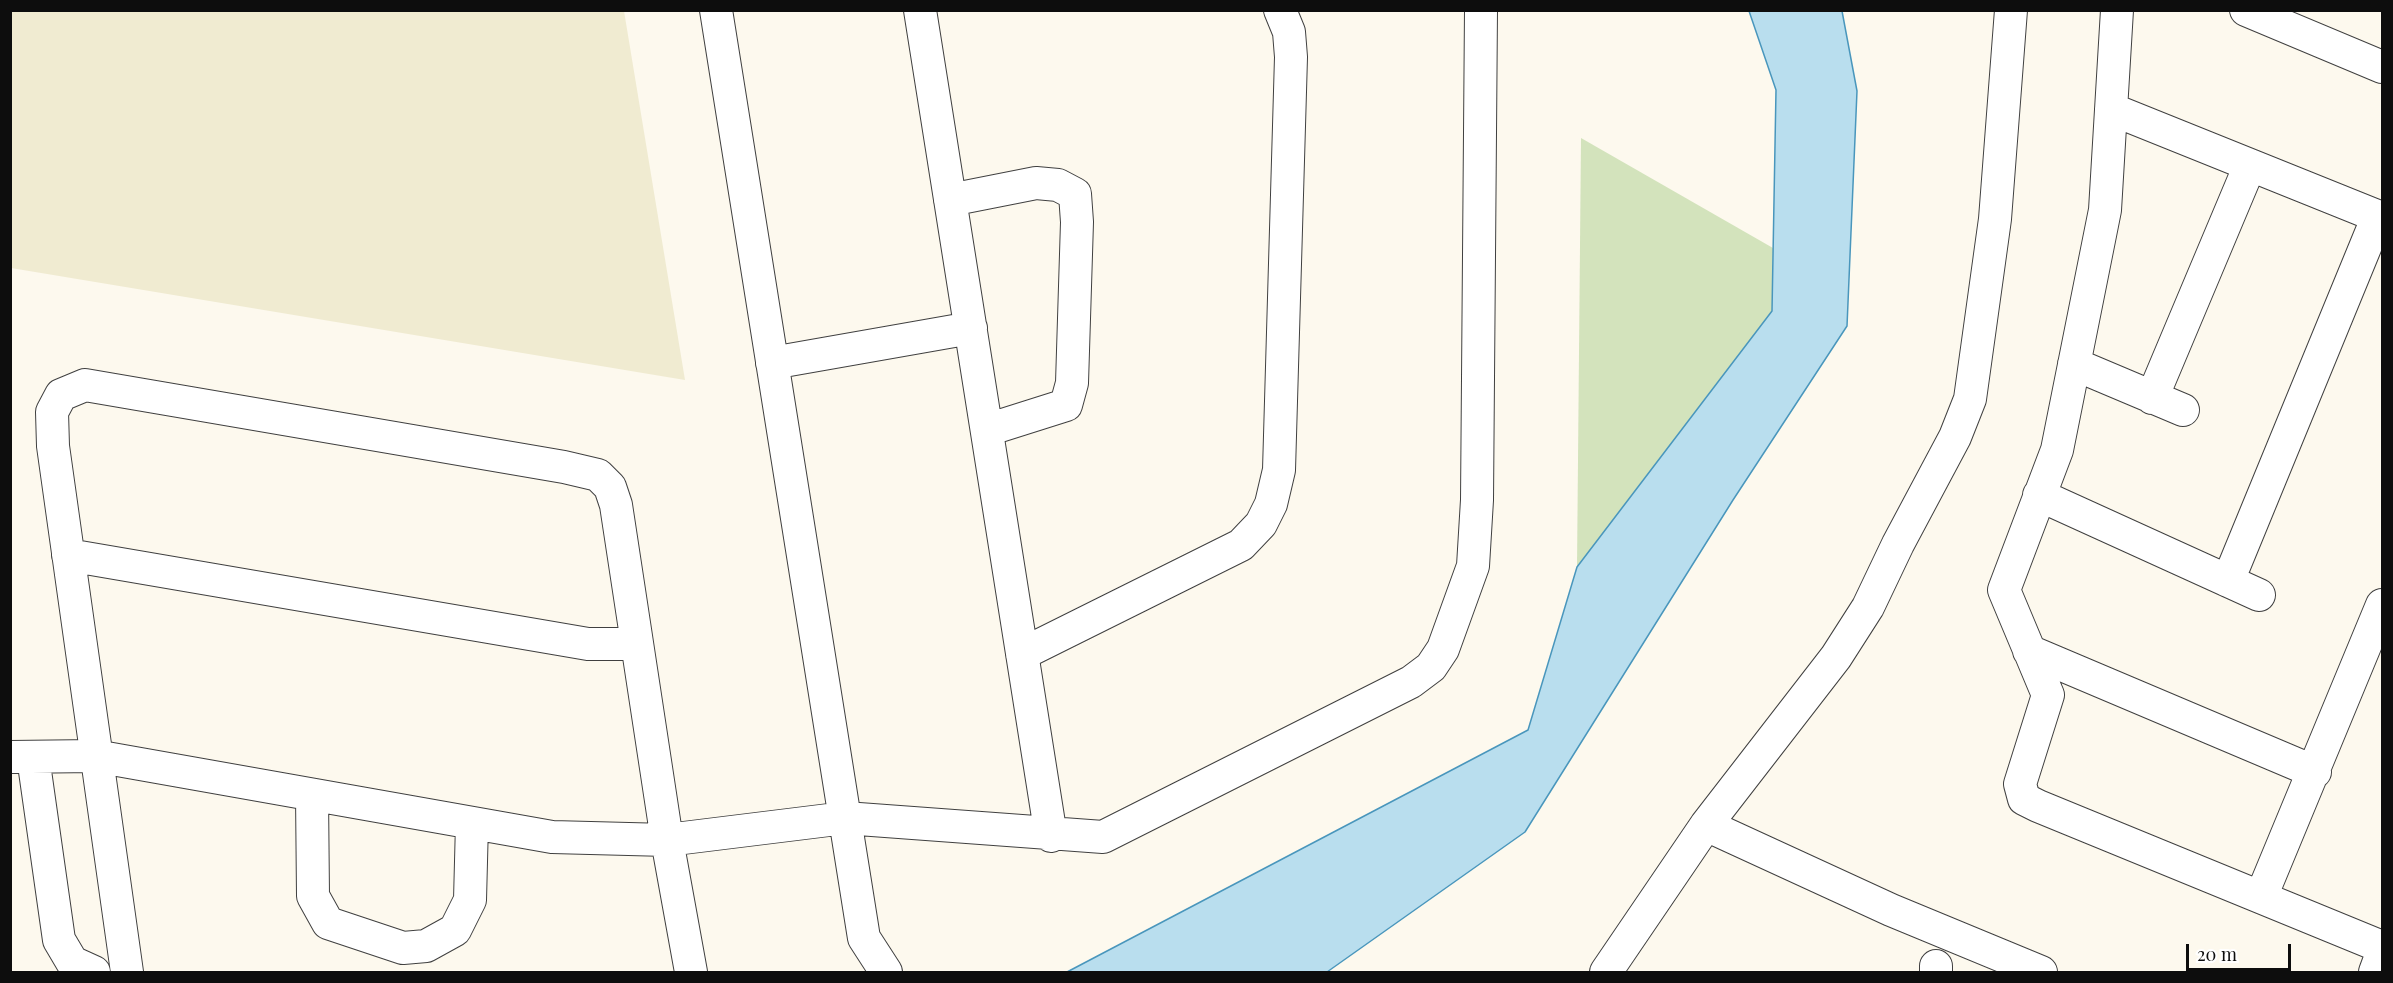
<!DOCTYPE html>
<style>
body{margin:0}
#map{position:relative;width:2393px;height:983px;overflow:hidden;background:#fdf9ee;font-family:"Playfair Display",serif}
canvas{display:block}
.frame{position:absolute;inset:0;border:12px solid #0d0d0d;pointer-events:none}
.scale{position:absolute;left:2186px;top:944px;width:105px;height:27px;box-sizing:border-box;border:3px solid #0d0d0d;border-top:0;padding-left:8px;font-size:18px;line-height:21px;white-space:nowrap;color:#0d0d0d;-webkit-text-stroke:4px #fff;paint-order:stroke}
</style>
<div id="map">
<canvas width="2393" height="983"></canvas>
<div class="frame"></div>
<div class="scale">20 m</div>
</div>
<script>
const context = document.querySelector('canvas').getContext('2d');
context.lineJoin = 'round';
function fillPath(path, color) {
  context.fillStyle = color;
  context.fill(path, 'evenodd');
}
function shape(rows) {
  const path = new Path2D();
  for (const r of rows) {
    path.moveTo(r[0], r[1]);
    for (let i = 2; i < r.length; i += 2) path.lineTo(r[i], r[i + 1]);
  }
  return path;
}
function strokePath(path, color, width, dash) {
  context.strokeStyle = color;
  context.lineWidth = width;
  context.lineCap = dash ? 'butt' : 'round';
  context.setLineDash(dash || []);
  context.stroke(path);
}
fillPath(shape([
 [10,11,624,11,685,380,11,268]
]), '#f0ebd1');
fillPath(shape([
 [1581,138,1773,248,1772,311,1577,567]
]), '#d3e3bc');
const water = shape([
 [1749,11,1842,11,1857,91,1847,326,1733,500,1525,832,1327,972,1067,972,1528,730,1577,567,1772,311,1776,90,1749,11]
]);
fillPath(water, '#b9deee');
strokePath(water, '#4996bc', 1.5);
const street = shape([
 [716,10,864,938,886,972],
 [920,10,1051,836],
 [2117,10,2105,210,2057,450,2004,590,2048,695,2020,784,2024,799,2038,806,2382,947],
 [2246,10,2382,67],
 [2111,109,2382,218],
 [950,200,1036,183,1058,185,1075,194,1077,222,1072,383,1066,405,987,430],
 [772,363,971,328],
 [2074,364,2183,410],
 [2152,398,2250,165],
 [2039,495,2259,595],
 [68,555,588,644,637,644],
 [2228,581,2378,216],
 [2029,651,2315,772],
 [1022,654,1241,545,1261,524,1271,504,1279,470,1291,57,1289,32,1280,10],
 [10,757,95,756,552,837,667,840,845,818,1103,837,1411,682,1431,667,1443,649,1473,566,1477,500,1481,10],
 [33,757,59,940,72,962,94,972],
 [312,795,313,896,328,923,403,948,426,946,455,930,470,900,472,823],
 [1706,825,1891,910,2041,972],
 [2261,897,2382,605],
 [127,972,53,446,52,412,61,395,85,385,564,467,598,475,610,487,616,505,667,840,691,972],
 [1606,972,1706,825,1836,657,1868,607,1898,544,1955,437,1970,399,1995,219,2011,10],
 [1936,972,1936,966],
 [2375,972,2382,953]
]);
strokePath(street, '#404040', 34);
strokePath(street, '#fff', 32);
</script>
